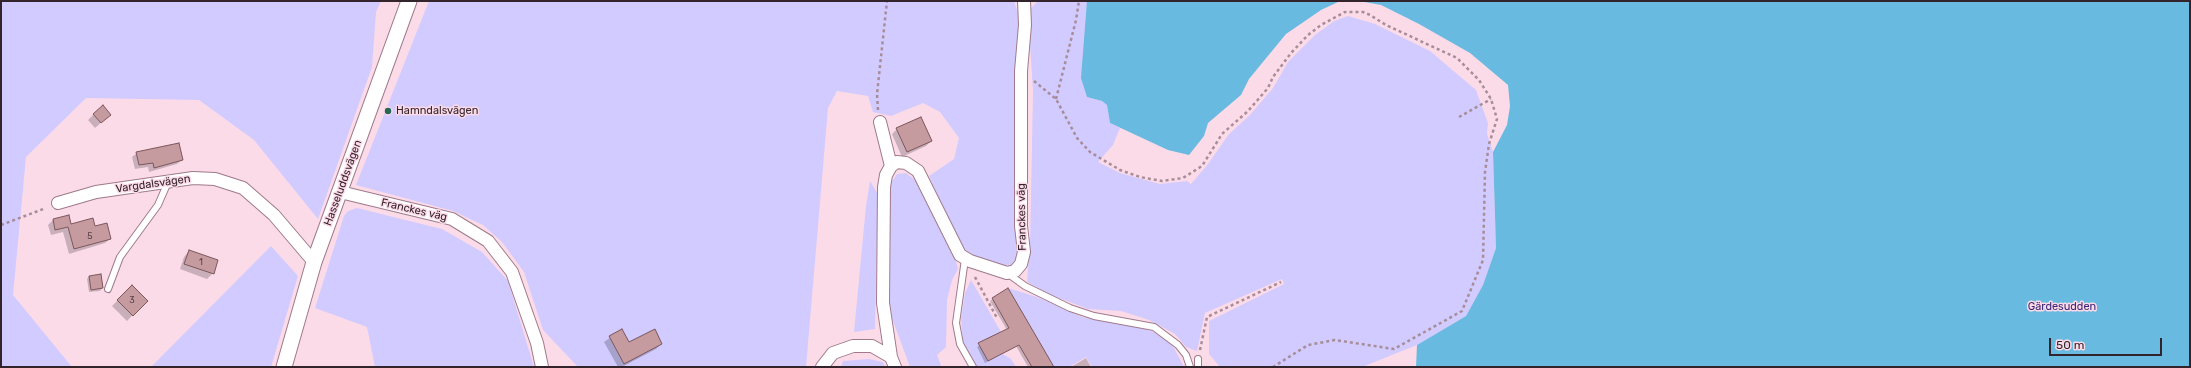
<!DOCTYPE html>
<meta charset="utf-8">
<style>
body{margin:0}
#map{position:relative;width:2191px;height:368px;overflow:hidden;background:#fcdbe9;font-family:Rubik,sans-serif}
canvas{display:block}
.frame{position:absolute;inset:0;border:2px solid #33242b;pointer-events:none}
.scale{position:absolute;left:2049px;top:338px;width:113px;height:18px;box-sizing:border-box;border:2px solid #33242b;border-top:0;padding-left:5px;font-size:12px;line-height:14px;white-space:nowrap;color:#33242b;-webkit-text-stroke:3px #fcdbe9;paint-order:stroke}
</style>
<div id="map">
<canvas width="2191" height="368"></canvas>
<div class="frame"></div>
<div class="scale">50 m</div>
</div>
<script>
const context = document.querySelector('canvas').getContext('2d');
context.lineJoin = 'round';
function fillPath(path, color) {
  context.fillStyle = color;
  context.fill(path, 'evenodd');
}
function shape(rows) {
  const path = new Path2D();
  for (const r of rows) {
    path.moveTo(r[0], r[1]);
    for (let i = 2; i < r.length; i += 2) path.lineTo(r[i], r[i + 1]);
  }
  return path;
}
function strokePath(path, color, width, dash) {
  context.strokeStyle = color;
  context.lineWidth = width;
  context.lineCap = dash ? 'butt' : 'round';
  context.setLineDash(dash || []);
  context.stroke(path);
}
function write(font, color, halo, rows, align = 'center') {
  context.font = font + ' Rubik,sans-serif';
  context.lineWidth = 3;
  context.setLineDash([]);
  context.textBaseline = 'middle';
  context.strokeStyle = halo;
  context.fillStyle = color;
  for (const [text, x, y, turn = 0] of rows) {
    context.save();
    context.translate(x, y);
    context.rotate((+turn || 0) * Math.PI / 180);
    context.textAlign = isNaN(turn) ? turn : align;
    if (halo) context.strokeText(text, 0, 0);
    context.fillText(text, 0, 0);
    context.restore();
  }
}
fillPath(shape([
 [1,1,381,1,376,12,372,67,318,219,254,140,199,100,86,98,26,157,13,295,72,367,1,367],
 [429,1,1014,1,1018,13,1018,255,1012,265,1000,266,970,256,957,238,929,176,954,159,959,138,940,112,923,103,891,116,873,112,868,96,837,91,828,108,806,367,578,367,543,330,524,272,502,242,483,225,453,211,356,185],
 [1038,1,1089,1,1087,97,1102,101,1107,105,1110,123,1120,128,1113,145,1098,162,1120,173,1160,184,1187,181,1191,184,1208,164,1229,134,1250,115,1273,88,1288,62,1315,35,1334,21,1348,16,1375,24,1430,51,1476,90,1488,123,1487,134,1493,152,1496,248,1483,285,1466,316,1417,345,1362,367,1220,367,1209,354,1209,321,1284,284,1282,279,1205,313,1197,351,1186,347,1175,334,1149,320,1121,311,1088,309,1051,295,1027,282,1030,245,1033,92,1028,11],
 [906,173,919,183,930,208,953,251,958,269,952,280,947,300,946,347,937,355,941,365,938,367,910,367,889,310,889,202,890,184,897,174],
 [870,181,878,194,875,329,854,332,866,206],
 [357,208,442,229,482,252,508,281,534,367,375,367,367,327,315,308,344,216,348,211],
 [271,246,298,276,271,367,151,367],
 [971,280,1001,332,979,344,988,361,1003,354,1011,359,1016,367,975,367,963,343,961,318,965,293],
 [1008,288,1037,297,1082,317,1111,323,1131,324,1162,335,1174,348,1184,367,1092,367,1086,357,1069,367,1054,367],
 [869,359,883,362,885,367,841,367,843,361]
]), '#d1cbff');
fillPath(shape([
 [1087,1,1347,1,1338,2,1321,10,1286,34,1249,79,1241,95,1208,123,1204,136,1189,155,1168,150,1110,123,1107,105,1102,101,1087,97,1081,78],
 [1359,1,2190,1,2190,367,1416,367,1417,345,1466,316,1483,285,1496,248,1493,152,1507,125,1510,106,1508,85,1470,53,1419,24,1381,5]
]), '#69bae0');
fillPath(shape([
 [94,114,104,120,95,128,88,120],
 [897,129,931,141,926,146,902,157,892,134],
 [137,153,182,160,177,164,149,172,148,167,135,169,132,157],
 [68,216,71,225,94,228,110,239,105,243,69,254,63,232,51,235,48,225,53,220],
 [189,251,213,273,207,279,180,269,184,257],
 [89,276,102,288,100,291,89,292,87,279],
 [132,286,146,301,127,321,112,306],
 [1008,289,1053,367,1028,367,1016,346,985,363,977,347,1007,330,990,301],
 [621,330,628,344,661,344,656,349,622,367,618,367,604,342],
 [1086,358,1091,367,1071,367]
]), '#0003');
const building = shape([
 [103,105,111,115,101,123,93,114,103,105],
 [921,117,932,141,907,152,896,128,921,117],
 [179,143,183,160,154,168,153,163,139,165,136,152,179,143],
 [69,215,71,224,93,218,95,226,107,223,111,239,74,249,68,227,55,230,53,219,69,215],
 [189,250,218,260,214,274,184,264,189,250],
 [101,274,103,288,91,290,89,276,101,274],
 [132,285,148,301,133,316,117,300,132,285],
 [1008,288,1054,367,1032,367,1019,345,988,361,978,343,1009,328,992,298,1008,288],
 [622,329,629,342,655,329,662,344,624,364,609,336,622,329]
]);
fillPath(building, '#c59ba0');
strokePath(building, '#7b565b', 1);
const service = shape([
 [965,259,956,323,960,344,973,367],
 [1007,273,1025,286,1070,308,1094,316,1154,327,1178,345,1186,355,1190,367],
 [108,289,120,257,158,205,168,182],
 [1198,367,1198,359]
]);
const minor = shape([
 [880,122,891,166,886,175,884,187,883,303,891,357,895,367],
 [891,166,897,162,906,163,918,171,960,255,970,261,1007,273,1015,271,1021,264,1024,252,1021,226,1021,71,1025,25,1024,1],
 [340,192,452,219,488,241,512,272,537,343,542,367],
 [58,203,96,192,193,178,215,179,243,188,274,215,314,262],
 [822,367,833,353,853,346,872,346,891,357]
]);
const tertiary = shape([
 [284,367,314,262,409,1]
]);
strokePath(service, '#9f7a8a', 8);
strokePath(minor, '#9f7a8a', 14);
strokePath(tertiary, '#9f7a8a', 17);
strokePath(shape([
 [1034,81,1056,99,1077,138,1090,152,1120,170,1140,177,1162,181,1183,178,1202,166,1222,134,1248,111,1268,88,1273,77,1291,53,1308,35,1321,25,1345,12,1363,12,1370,15,1386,25,1457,58,1479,80,1491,99,1497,119,1489,144,1485,172,1483,260,1462,311,1394,349,1335,340,1308,345,1273,367],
 [1056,99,1076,20,1079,1],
 [878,110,877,94,887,1],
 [1459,117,1491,99],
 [1,225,46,208],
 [975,277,997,318],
 [1200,350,1207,317,1281,282]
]), '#a78d98', 2.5, [3, 3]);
strokePath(service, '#fff', 6);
strokePath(minor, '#fff', 12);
strokePath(tertiary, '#fff', 15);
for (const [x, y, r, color] of [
 [388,111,4,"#286754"]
]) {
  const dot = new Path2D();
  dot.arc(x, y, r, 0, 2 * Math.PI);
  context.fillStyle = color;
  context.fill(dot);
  strokePath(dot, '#fcdbe9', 1.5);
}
write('9px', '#584248', null, [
 ["5",90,236],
 ["1",201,262],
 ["3",132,300]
]);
write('11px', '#33242b', '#fcdbe9', [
 ["Hamndalsvägen",396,111]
], 'left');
write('11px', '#33242b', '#fcdbe9', [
 ["Hasseluddsvägen",343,183,-70],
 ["Vargdalsvägen",153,184,-8],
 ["Franckes väg",414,210,13],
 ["Franckes väg",1022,217,-91]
]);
write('11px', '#3b2674', '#fcdbe9', [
 ["Gärdesudden",2062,307]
]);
</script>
